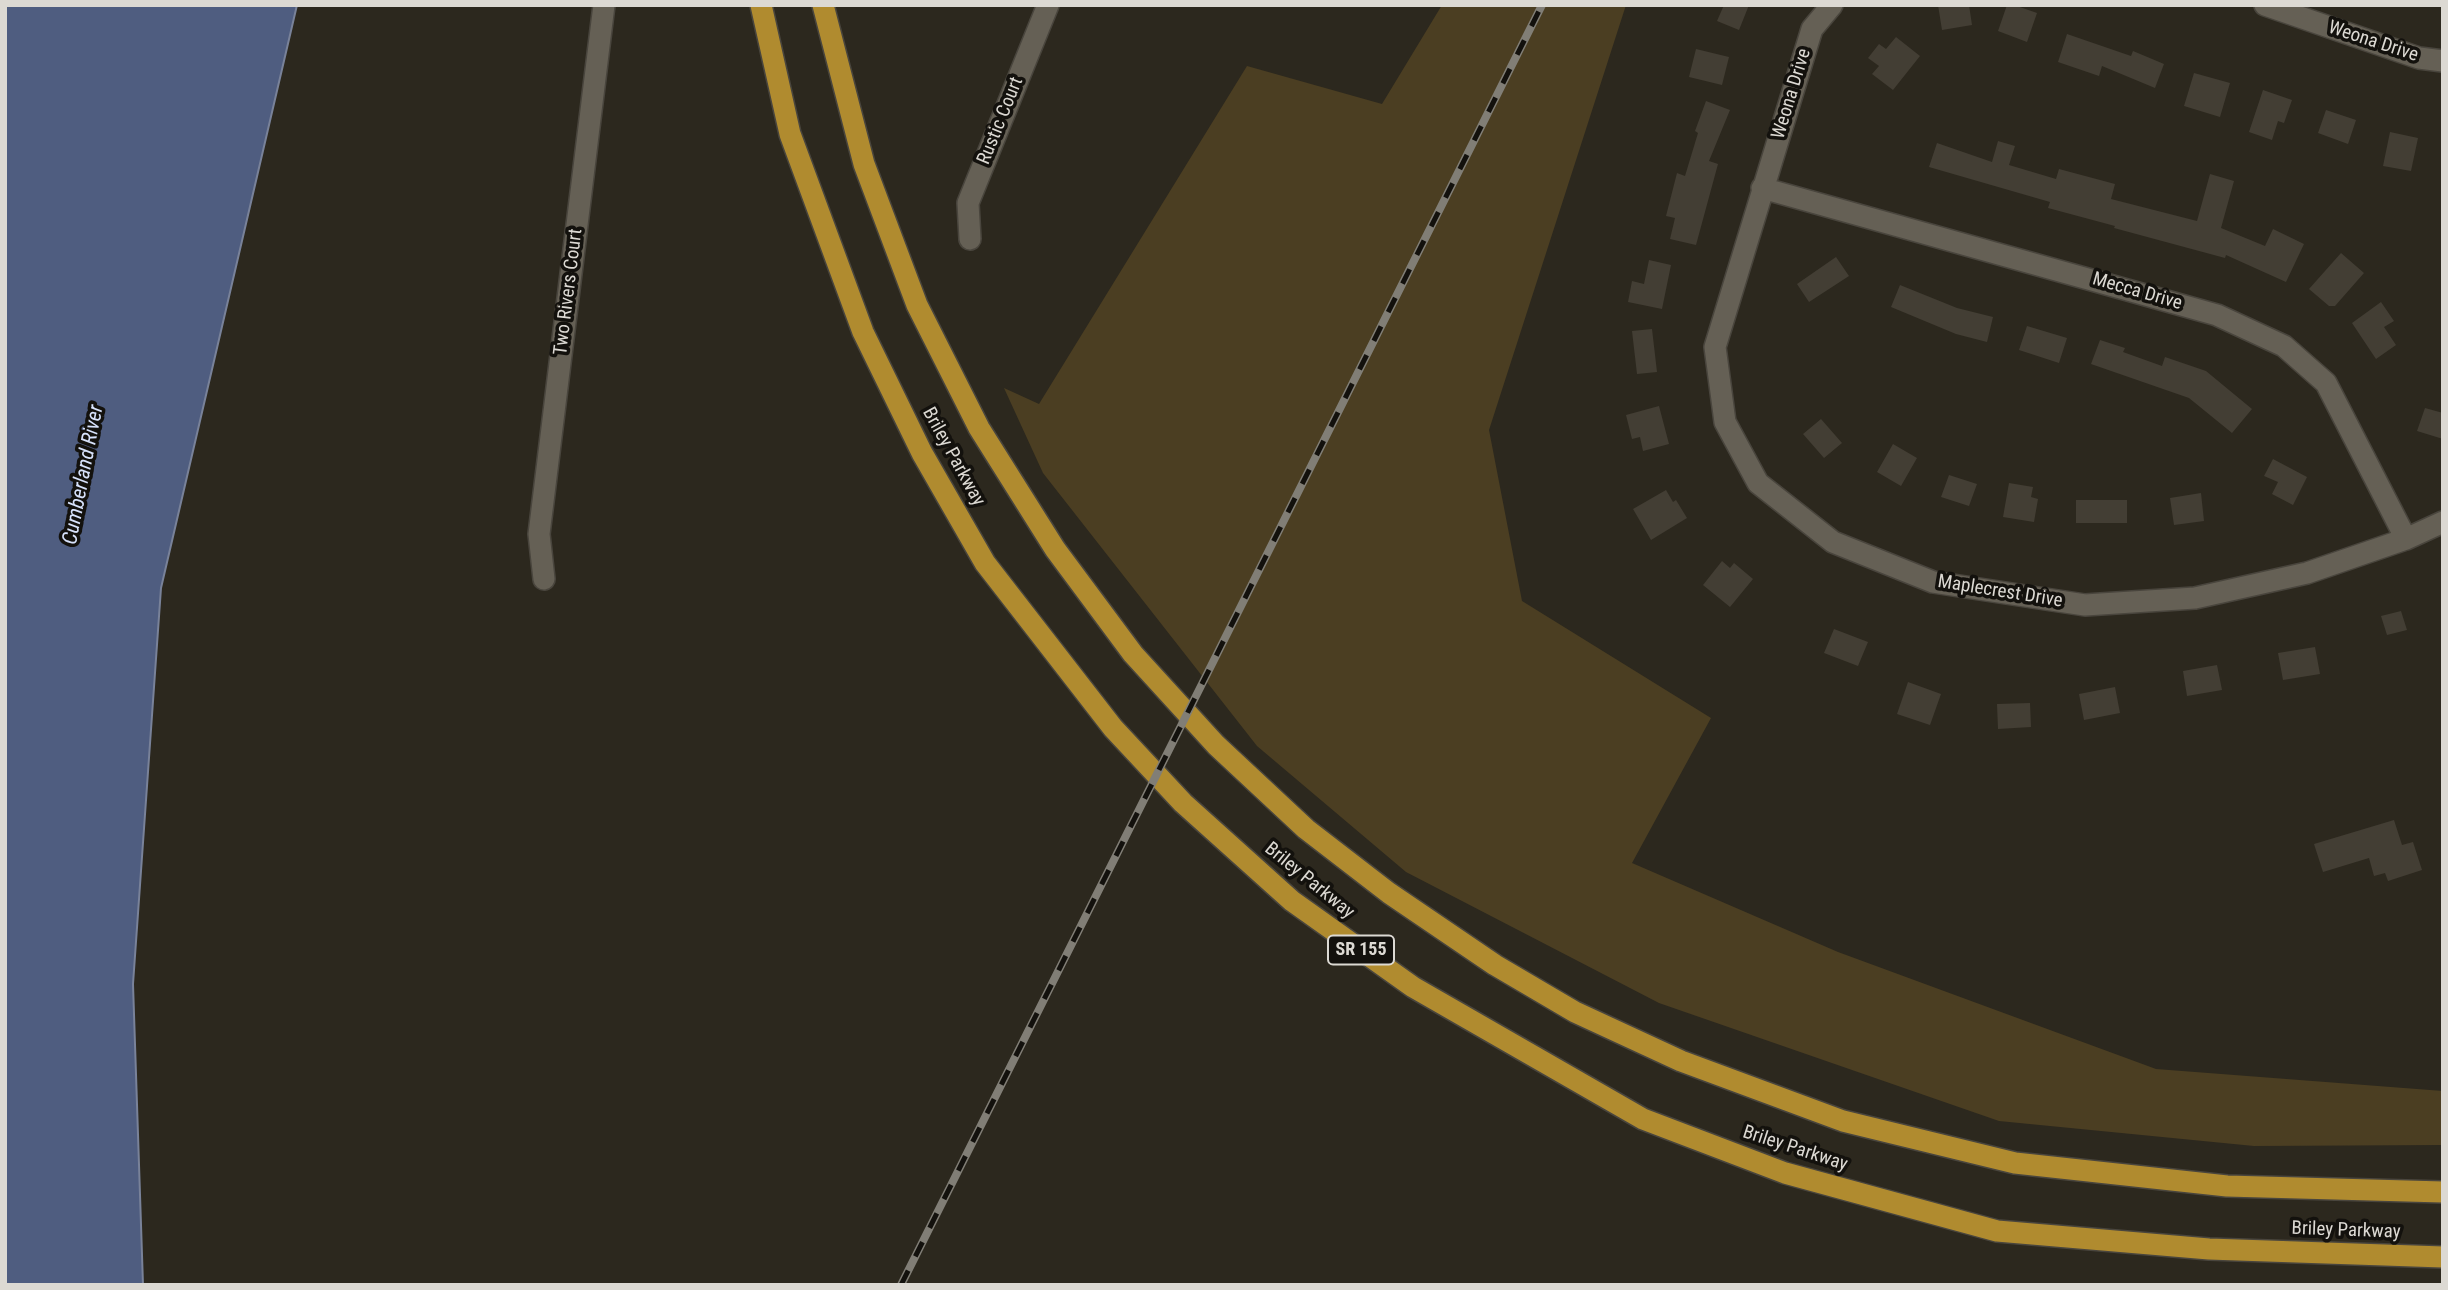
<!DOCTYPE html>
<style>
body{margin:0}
#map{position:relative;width:2448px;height:1290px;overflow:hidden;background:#2c281e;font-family:"Roboto Condensed",sans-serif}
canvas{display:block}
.frame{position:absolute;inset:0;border:7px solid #dcd9d3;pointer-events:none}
</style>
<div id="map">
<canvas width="2448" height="1290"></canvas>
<div class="frame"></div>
</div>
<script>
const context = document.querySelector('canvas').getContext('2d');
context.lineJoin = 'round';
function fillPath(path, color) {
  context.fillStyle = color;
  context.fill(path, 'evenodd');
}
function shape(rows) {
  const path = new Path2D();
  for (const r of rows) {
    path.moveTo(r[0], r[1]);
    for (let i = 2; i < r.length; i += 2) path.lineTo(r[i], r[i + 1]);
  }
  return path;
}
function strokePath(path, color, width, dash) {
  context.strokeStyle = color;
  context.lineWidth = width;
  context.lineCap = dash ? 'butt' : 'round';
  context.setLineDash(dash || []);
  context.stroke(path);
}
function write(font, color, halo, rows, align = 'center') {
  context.font = font + ' "Roboto Condensed",sans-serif';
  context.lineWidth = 7;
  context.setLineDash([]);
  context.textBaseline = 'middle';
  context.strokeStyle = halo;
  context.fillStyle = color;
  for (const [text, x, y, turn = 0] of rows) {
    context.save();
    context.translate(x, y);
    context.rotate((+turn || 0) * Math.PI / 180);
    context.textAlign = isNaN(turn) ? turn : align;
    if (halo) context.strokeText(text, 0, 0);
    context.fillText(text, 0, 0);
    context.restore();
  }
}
fillPath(shape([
 [1442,5,1626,5,1489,430,1522,601,1711,718,1632,863,1838,952,2156,1069,2443,1091,2443,1145,2254,1146,1999,1121,1659,1003,1406,872,1257,746,1043,473,1004,388,1039,404,1247,66,1382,104]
]), '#4b3e22');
const water = shape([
 [5,5,297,5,161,588,133,984,143,1285,5,1285,5,5]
]);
fillPath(water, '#4f5d80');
strokePath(water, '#798299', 2);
fillPath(shape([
 [1724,5,1749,5,1739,30,1717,21],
 [1938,5,1969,5,1972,25,1942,30],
 [2007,5,2014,5,2037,13,2027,42,1998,31],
 [2067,34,2131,56,2133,51,2164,64,2155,88,2102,66,2099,76,2058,62],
 [1896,37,1920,56,1893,90,1872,74,1879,66,1868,58,1879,44,1886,49],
 [1696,49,1729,57,1722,85,1689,77],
 [2194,73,2230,83,2220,117,2184,106],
 [2263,90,2292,100,2284,123,2278,121,2272,140,2249,132],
 [1706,101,1730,110,1709,161,1718,164,1696,245,1670,239,1675,218,1666,216,1677,173,1685,176,1698,133,1695,131],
 [2326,110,2356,120,2348,144,2318,133],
 [2390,132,2418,138,2411,171,2383,166],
 [1998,141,2015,146,2009,165,2056,179,2059,169,2115,184,2111,199,2197,221,2210,174,2234,181,2221,228,2265,246,2273,229,2304,244,2286,282,2226,255,2225,258,2114,228,2115,226,2048,208,2050,202,1929,167,1937,143,1992,162],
 [2341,253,2364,273,2335,306,2329,306,2309,289],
 [1836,257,1849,276,1809,302,1797,284],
 [1649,260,1671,265,1662,309,1628,302,1632,281,1644,284],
 [1900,285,1957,308,1993,317,1987,342,1956,334,1891,307],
 [2381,302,2394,321,2384,327,2396,345,2376,359,2352,323],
 [2027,326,2067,338,2059,363,2019,350],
 [1652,329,1657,372,1637,374,1632,331],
 [2100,340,2125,348,2123,352,2162,366,2165,357,2206,371,2252,409,2232,433,2189,398,2091,364],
 [1659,406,1669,444,1643,451,1640,437,1632,439,1626,415],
 [2425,408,2443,413,2443,439,2417,431],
 [1821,419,1842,443,1824,458,1803,434],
 [1893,444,1917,458,1901,486,1877,472],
 [2273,459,2307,477,2293,505,2272,494,2278,482,2264,476],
 [1949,475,1977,484,1969,506,1941,497],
 [2009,483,2033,487,2031,497,2038,499,2034,522,2003,517],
 [1666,490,1673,502,1676,500,1687,518,1651,540,1633,509],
 [2201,493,2204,521,2174,525,2170,498],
 [2076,500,2127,500,2127,523,2076,523],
 [1722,561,1730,568,1734,563,1753,579,1730,607,1703,585],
 [2401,611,2407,630,2387,635,2381,616],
 [1834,629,1868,642,1858,666,1824,653],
 [2315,647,2320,674,2283,680,2278,653],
 [2217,665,2222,690,2187,696,2183,671],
 [1908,682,1941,694,1930,725,1897,714],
 [2115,687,2120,713,2084,720,2079,694],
 [2030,703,2031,727,1998,729,1997,704],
 [2394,820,2402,845,2413,842,2422,870,2388,881,2385,873,2374,876,2369,858,2323,872,2314,844]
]), '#433e34');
const street = shape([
 [1832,5,1812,29,1715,347,1725,422,1758,483,1833,542,1933,582,2085,605,2195,598,2307,573,2406,539,2443,522],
 [2265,5,2419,58,2443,61],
 [1762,188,2217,315,2284,346,2326,383,2406,539],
 [970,239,968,203,1048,5],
 [544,579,539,534,604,5]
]);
const highway = shape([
 [761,5,790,134,863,332,922,453,985,563,1113,728,1183,803,1292,901,1413,987,1643,1119,1785,1173,1997,1231,2209,1249,2443,1257],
 [823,5,864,164,917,305,979,428,1055,549,1133,654,1216,745,1306,829,1389,893,1495,965,1575,1012,1681,1061,1843,1121,2015,1163,2227,1186,2443,1192]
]);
strokePath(street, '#49453d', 24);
strokePath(highway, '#49453d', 24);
strokePath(street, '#656055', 21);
strokePath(highway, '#b08b2f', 21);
const rail = shape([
 [901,1285,1542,5]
]);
strokePath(rail, '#817e76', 8);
strokePath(rail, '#13110d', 5, [16]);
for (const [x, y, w] of [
 [1361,950,66]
]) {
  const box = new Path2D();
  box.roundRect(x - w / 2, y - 14.5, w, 29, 5);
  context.fillStyle = '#13110d';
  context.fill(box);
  strokePath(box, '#dcd9d3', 2);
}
write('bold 18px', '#dcd9d3', null, [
 ["SR 155",1361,950]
]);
write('19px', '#dcd9d3', '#13110d', [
 ["Weona Drive",2373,42,18],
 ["Weona Drive",1792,94,-73],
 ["Rustic Court",1001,121,-68],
 ["Two Rivers Court",569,292,-83],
 ["Mecca Drive",2137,292,16],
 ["Briley Parkway",953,457,61],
 ["Maplecrest Drive",2000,592,9],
 ["Briley Parkway",1309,881,39],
 ["Briley Parkway",1795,1149,18],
 ["Briley Parkway",2346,1231,2]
]);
write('italic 21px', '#d8e3fc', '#13110d', [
 ["Cumberland River",84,475,-79]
]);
</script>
